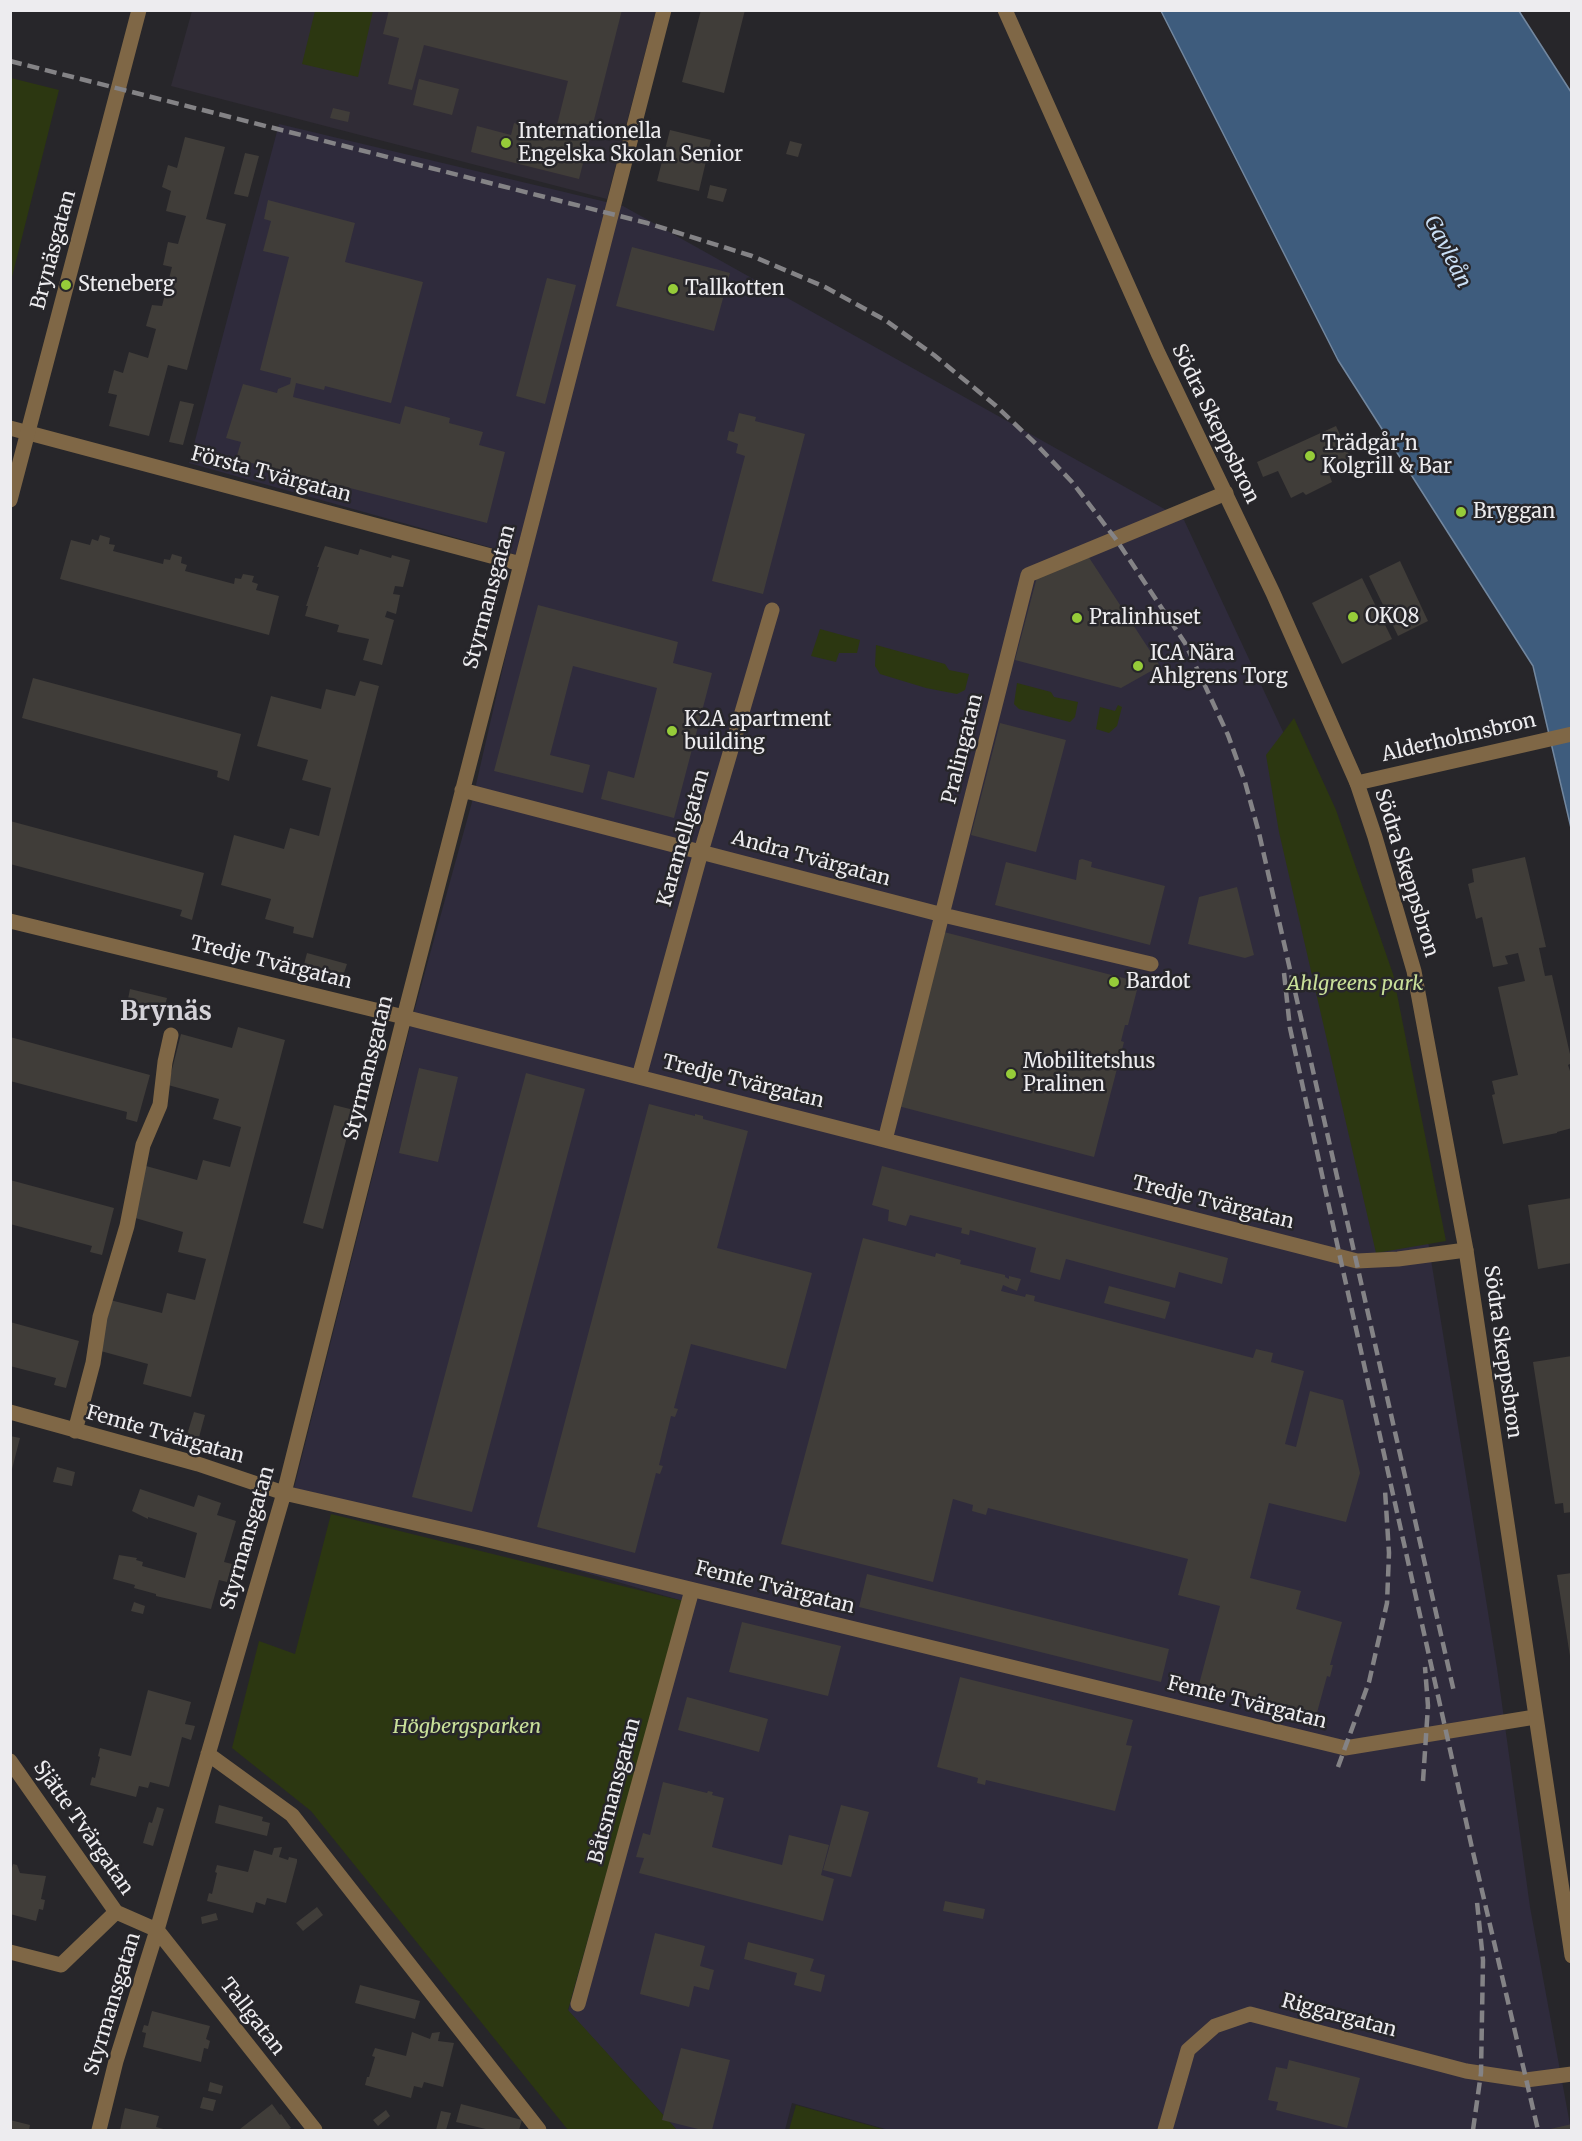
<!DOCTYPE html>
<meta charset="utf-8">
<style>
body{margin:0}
#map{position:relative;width:1582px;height:2141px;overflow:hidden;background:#27262a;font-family:Merriweather,serif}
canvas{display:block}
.frame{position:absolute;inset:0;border:12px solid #edecef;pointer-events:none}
</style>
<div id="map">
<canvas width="1582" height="2141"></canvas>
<div class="frame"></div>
</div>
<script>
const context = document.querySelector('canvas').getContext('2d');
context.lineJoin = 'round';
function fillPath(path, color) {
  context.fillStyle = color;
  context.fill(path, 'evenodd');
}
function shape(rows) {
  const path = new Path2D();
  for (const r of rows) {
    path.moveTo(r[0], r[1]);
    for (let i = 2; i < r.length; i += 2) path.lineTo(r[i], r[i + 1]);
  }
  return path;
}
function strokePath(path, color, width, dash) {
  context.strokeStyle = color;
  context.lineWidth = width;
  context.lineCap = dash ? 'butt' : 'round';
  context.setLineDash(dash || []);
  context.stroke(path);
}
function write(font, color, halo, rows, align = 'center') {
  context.font = font + ' Merriweather,serif';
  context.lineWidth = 5;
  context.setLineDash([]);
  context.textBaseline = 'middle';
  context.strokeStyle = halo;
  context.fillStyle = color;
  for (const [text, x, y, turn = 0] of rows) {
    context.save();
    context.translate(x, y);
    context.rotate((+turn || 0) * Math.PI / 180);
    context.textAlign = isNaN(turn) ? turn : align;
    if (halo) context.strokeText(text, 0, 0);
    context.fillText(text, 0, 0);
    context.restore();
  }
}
fillPath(shape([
 [279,124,623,206,1184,520,1293,753,1422,1204,1497,1668,1530,1907,1571,2130,889,2130,792,2103,785,2130,677,2130,568,2011,683,1601,294,1488,412,1019,472,802,528,558,189,463]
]), '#2f2b3c');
fillPath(shape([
 [192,11,656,11,607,199,171,86]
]), '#302c36');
fillPath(shape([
 [315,11,373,11,358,77,302,64],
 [11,78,59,90,11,281,10,78],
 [820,629,860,640,857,653,839,653,836,662,811,656],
 [876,645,945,664,949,670,969,674,965,690,957,694,926,688,880,674,875,666],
 [1017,683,1051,692,1054,697,1078,702,1075,717,1070,722,1019,709,1014,704],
 [1118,705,1122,707,1117,726,1109,733,1096,729,1100,707,1115,711],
 [1294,718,1336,810,1393,974,1446,1241,1376,1253,1279,832,1266,755],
 [331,1514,683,1601,568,2010,677,2130,568,2130,311,1811,232,1748,259,1641,295,1654],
 [796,2105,886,2130,789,2130]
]), '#2c3711');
const water = shape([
 [1161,11,1519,11,1571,92,1571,828,1533,666,1338,360,1161,11]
]);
fillPath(water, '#3e5c7d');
strokePath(water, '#72879f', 1.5);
fillPath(shape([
 [389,10,622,10,579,179,471,152,477,126,511,135,514,123,555,133,568,81,424,45,412,90,388,84,399,38,383,34],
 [701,10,745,10,724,93,682,82],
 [419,79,459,89,452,115,413,105],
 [333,108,350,112,348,122,330,118],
 [670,130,711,140,699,191,657,181],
 [185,137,225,147,206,219,226,224,187,370,168,365,149,436,109,426,117,395,108,393,114,370,123,373,129,352,148,358,156,329,146,326,152,305,162,306,172,267,163,265,168,242,178,244,186,216,166,211,171,191,162,187,168,165,177,168],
 [790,141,802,144,798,157,786,154],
 [245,153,259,156,248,197,234,194],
 [710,185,727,189,723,202,707,198],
 [268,200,355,223,345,262,423,282,391,403,325,386,324,390,296,383,293,397,400,424,405,406,450,418,449,423,483,432,479,445,505,452,487,523,236,459,241,442,226,438,243,384,277,393,278,389,290,384,291,378,260,370,289,257,263,251,271,221,264,219],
 [632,247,730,273,714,331,616,306],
 [547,278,576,285,545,404,516,396],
 [180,401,194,404,183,445,169,442],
 [739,413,756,417,755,421,805,434,763,594,712,581,745,456,736,453,738,444,727,440,729,431,734,432],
 [1336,426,1353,463,1329,474,1332,482,1306,495,1303,492,1291,498,1278,471,1263,477,1257,462],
 [100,535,110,538,109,544,115,545,113,551,163,564,164,559,170,560,172,554,182,557,181,563,187,565,185,571,204,576,234,584,235,578,241,579,243,574,254,576,252,582,258,584,256,590,279,596,269,635,60,579,71,540,90,545,92,539,98,541],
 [325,546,358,555,360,549,391,558,392,555,410,560,403,587,395,586,393,594,400,595,396,614,387,611,385,617,394,620,382,665,363,660,369,639,337,632,339,625,305,616,308,606,306,606,319,567,317,567],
 [1086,553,1160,666,1121,688,1015,660,1037,577],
 [1400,561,1428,621,1398,636,1369,576],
 [1362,578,1392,639,1342,664,1312,603],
 [538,605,678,642,673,663,712,673,674,818,601,799,608,771,634,778,657,688,573,666,550,755,590,765,583,793,494,771],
 [33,678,241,734,229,781,217,777,218,771,22,718],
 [360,681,379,686,313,938,293,933,294,927,265,919,271,899,221,885,234,835,284,849,290,828,319,836,331,788,302,780,308,760,257,746,271,696,321,709,326,689,355,696],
 [1000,723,1066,740,1036,852,971,835],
 [10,821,204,873,192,920,180,916,182,910,10,864],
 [1525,857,1546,947,1539,948,1545,976,1552,975,1572,1063,1568,1065,1572,1077,1572,1128,1557,1132,1557,1133,1503,1144,1492,1095,1495,1094,1492,1081,1518,1075,1498,987,1525,981,1518,953,1505,956,1508,964,1493,967,1482,917,1476,919,1468,884,1474,882,1472,869],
 [1082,859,1092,862,1091,867,1165,886,1150,945,995,905,1006,862,1076,880,1079,860],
 [1237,887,1254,955,1245,958,1188,944,1199,897],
 [944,932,1139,982,1128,1025,1125,1025,1121,1041,1124,1042,1094,1157,898,1106],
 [307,953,347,964,342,979,303,968],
 [130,989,167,998,163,1013,127,1004],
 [238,1027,285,1040,191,1397,143,1384,148,1364,97,1350,110,1300,162,1313,167,1293,195,1300,206,1259,178,1252,183,1232,132,1217,146,1166,197,1180,203,1160,230,1167,241,1127,213,1119,219,1099,168,1085,181,1034,232,1048],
 [10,1037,150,1075,137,1122,126,1119,127,1112,10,1081],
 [419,1068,458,1077,438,1162,399,1153],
 [526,1073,585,1089,472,1512,412,1497],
 [649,1104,695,1116,695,1114,703,1116,703,1119,748,1131,717,1248,812,1273,786,1369,691,1344,674,1408,678,1409,675,1417,671,1416,659,1465,663,1466,660,1474,656,1473,635,1553,537,1527],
 [334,1105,354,1110,323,1229,303,1223],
 [882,1166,1228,1258,1222,1284,1179,1272,1175,1288,1066,1259,1060,1280,1030,1272,1036,1248,970,1230,969,1235,961,1233,962,1228,910,1215,906,1226,888,1221,889,1210,872,1205],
 [10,1180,114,1208,102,1255,90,1252,92,1246,10,1224],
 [1572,1198,1572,1263,1538,1269,1528,1205],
 [863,1238,935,1257,936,1253,961,1260,960,1264,1005,1275,1005,1277,1009,1279,1009,1276,1021,1279,1017,1291,1003,1285,1001,1291,1025,1297,1026,1294,1035,1296,1034,1301,1253,1358,1256,1349,1273,1353,1271,1362,1304,1371,1285,1444,1296,1447,1310,1391,1343,1400,1360,1473,1346,1522,1269,1503,1250,1578,1301,1591,1296,1609,1342,1622,1330,1665,1333,1665,1330,1677,1327,1676,1315,1720,1198,1688,1220,1606,1178,1595,1188,1559,988,1508,986,1515,972,1511,973,1505,953,1499,933,1582,781,1544],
 [1109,1286,1170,1302,1165,1319,1104,1303],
 [10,1322,79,1341,66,1388,54,1385,56,1378,10,1366],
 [1572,1356,1572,1512,1564,1513,1563,1503,1555,1504,1533,1362],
 [194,1412,205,1415,198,1441,186,1438],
 [10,1436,20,1438,11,1473,10,1472],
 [57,1467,75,1472,72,1486,53,1482],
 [140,1489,194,1507,198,1495,221,1503,217,1515,236,1521,224,1562,232,1564,227,1582,219,1580,211,1609,156,1596,156,1594,134,1588,135,1585,113,1579,119,1555,137,1558,136,1560,143,1562,142,1566,185,1578,197,1533,148,1517,148,1519,132,1511],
 [1572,1573,1572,1656,1570,1656,1557,1575],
 [867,1574,1169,1649,1161,1682,859,1607],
 [134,1602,145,1606,143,1614,131,1611],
 [742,1622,841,1646,828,1696,729,1672],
 [960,1677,1133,1720,1126,1745,1132,1746,1115,1811,986,1780,985,1785,977,1783,978,1778,937,1767],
 [148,1690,191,1702,185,1724,195,1726,191,1740,182,1737,169,1787,150,1782,148,1788,139,1786,136,1797,90,1785,92,1777,95,1778,100,1757,98,1756,100,1748,131,1756],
 [687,1697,768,1719,759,1752,678,1730],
 [663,1782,707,1793,708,1791,713,1792,712,1795,724,1798,712,1847,782,1865,789,1835,829,1845,821,1875,834,1879,823,1921,639,1873,644,1858,636,1857,643,1833,650,1835],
 [219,1805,263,1817,262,1821,270,1823,267,1836,215,1823],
 [841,1805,869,1812,851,1877,823,1870],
 [157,1807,164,1809,153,1846,143,1843,149,1822,152,1823],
 [282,1847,279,1857,288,1860,289,1857,297,1859,297,1862,286,1903,267,1898,265,1905,256,1902,253,1913,207,1901,209,1893,212,1894,217,1873,215,1872,217,1865,248,1872,254,1850,272,1855,274,1848],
 [13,1864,17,1865,20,1873,46,1876,41,1899,45,1900,43,1910,39,1909,36,1921,10,1914,10,1868,12,1868],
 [945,1901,985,1909,983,1919,943,1911],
 [317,1907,323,1915,303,1931,296,1923],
 [216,1913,218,1920,202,1924,201,1917],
 [655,1933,705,1946,700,1966,714,1970,709,1990,694,1986,689,2007,640,1994],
 [748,1942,814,1959,810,1971,825,1975,821,1992,794,1985,797,1973,744,1959],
 [360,1985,420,2001,415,2019,355,2003],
 [152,2011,210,2026,206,2039,210,2041,208,2049,204,2048,201,2062,143,2047,146,2033,142,2032,144,2025,148,2026],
 [412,2032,430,2039,432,2033,440,2032,438,2041,454,2043,443,2087,424,2082,422,2088,414,2086,411,2098,365,2085,367,2077,369,2077,375,2057,372,2056,375,2048,406,2056],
 [681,2048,730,2060,712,2130,702,2130,662,2120],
 [1289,2060,1360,2078,1347,2128,1276,2110,1278,2102,1268,2100,1276,2067,1287,2069],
 [210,2082,223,2086,221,2094,208,2091],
 [203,2097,216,2100,213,2111,200,2108],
 [272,2104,280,2115,281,2114,291,2128,287,2130,241,2130,240,2129],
 [461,2104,522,2120,519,2130,490,2130,456,2122],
 [125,2108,159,2116,156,2127,167,2130,120,2130],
 [386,2110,390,2116,378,2126,373,2120],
 [441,2111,451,2113,446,2130,436,2130],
 [10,2120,30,2125,29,2130,10,2130],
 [1572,2124,1572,2130,1546,2130]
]), '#403d39');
strokePath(shape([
 [10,428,521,564],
 [1357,783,1572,734],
 [462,790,943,915,1151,964],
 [10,921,404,1017,1357,1261,1398,1259,1466,1250],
 [639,1077,701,852,772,610],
 [885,1140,1028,575,1226,493],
 [10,1412,198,1464,284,1493,480,1538,1345,1748,1535,1717],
 [75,1431,93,1363,100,1317,127,1226,143,1145,160,1105,165,1062,171,1035],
 [208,1754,292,1815,539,2130],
 [10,1761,116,1912,157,1930,315,2130],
 [10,1952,61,1965,116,1912],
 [578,2004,692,1590],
 [99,2130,116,2061,157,1930,284,1493,404,1017,664,10],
 [1165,2130,1188,2050,1215,2026,1250,2014,1466,2071,1526,2080,1572,2074]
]), '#7f6746', 15);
strokePath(shape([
 [1005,10,1158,353,1273,593,1357,783,1375,837,1414,971,1466,1250,1572,1956],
 [10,500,139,10]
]), '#7f6746', 15);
strokePath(shape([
 [10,61,647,223,752,256,825,287,885,320,934,355,995,405,1036,444,1072,482,1115,538,1185,643,1228,735,1245,782,1259,833,1454,1692],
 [1284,973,1290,1028,1340,1257,1472,1848,1538,2130],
 [1338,1767,1369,1682,1387,1603,1389,1553,1385,1490],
 [1423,1781,1428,1706,1425,1667],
 [1473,2130,1481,2073,1483,1960,1477,1902]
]), '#848386', 4.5, [12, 6]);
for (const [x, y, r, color] of [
 [506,143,6,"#96cc39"],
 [66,285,6,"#96cc39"],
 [673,289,6,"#96cc39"],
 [1310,456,6,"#96cc39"],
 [1461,512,6,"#96cc39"],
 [1353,617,6,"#96cc39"],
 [1077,618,6,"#96cc39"],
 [1138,666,6,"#96cc39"],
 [672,731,6,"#96cc39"],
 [1114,982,6,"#96cc39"],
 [1011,1074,6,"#96cc39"]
]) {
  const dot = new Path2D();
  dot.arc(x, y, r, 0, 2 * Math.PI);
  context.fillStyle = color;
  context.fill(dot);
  strokePath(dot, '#27262a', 2);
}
write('20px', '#edecef', '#27262a', [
 ["Internationella",518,132],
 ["Engelska Skolan Senior",518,155],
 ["Steneberg",78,285],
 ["Tallkotten",685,289],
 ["Trädgår'n",1322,444],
 ["Kolgrill & Bar",1322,467],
 ["Bryggan",1473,512],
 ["OKQ8",1365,617],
 ["Pralinhuset",1089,618],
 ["ICA Nära",1150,654],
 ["Ahlgrens Torg",1150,677],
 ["K2A apartment",684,720],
 ["building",684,743],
 ["Bardot",1126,982],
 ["Mobilitetshus",1023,1062],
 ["Pralinen",1023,1085]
], 'left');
write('20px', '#edecef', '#27262a', [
 ["Brynäsgatan",54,250,-75],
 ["Södra Skeppsbron",1215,424,64],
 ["Första Tvärgatan",271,475,15],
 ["Styrmansgatan",490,597,-75],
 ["Alderholmsbron",1459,738,-13],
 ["Pralingatan",963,749,-76],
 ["Karamellgatan",684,838,-74],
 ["Andra Tvärgatan",811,859,15],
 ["Södra Skeppsbron",1406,873,73],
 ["Tredje Tvärgatan",271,963,14],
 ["Styrmansgatan",369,1068,-76],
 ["Tredje Tvärgatan",743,1082,14],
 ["Tredje Tvärgatan",1213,1203,14],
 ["Södra Skeppsbron",1502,1352,82],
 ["Femte Tvärgatan",165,1435,16],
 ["Styrmansgatan",248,1538,-74],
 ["Femte Tvärgatan",775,1588,14],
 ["Femte Tvärgatan",1247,1703,14],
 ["Båtsmansgatan",615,1791,-75],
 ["Sjätte Tvärgatan",83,1828,55],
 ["Styrmansgatan",113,2004,-73],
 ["Riggargatan",1339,2016,15],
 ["Tallgatan",252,2017,52]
]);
write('italic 20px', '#c9e09a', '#27262a', [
 ["Ahlgreens park",1355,984],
 ["Högbergsparken",467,1727]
]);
write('italic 21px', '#cbe0f6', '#27262a', [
 ["Gavleån",1447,252,63]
]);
write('bold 26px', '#d4d2d8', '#27262a', [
 ["Brynäs",166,1013]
]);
</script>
